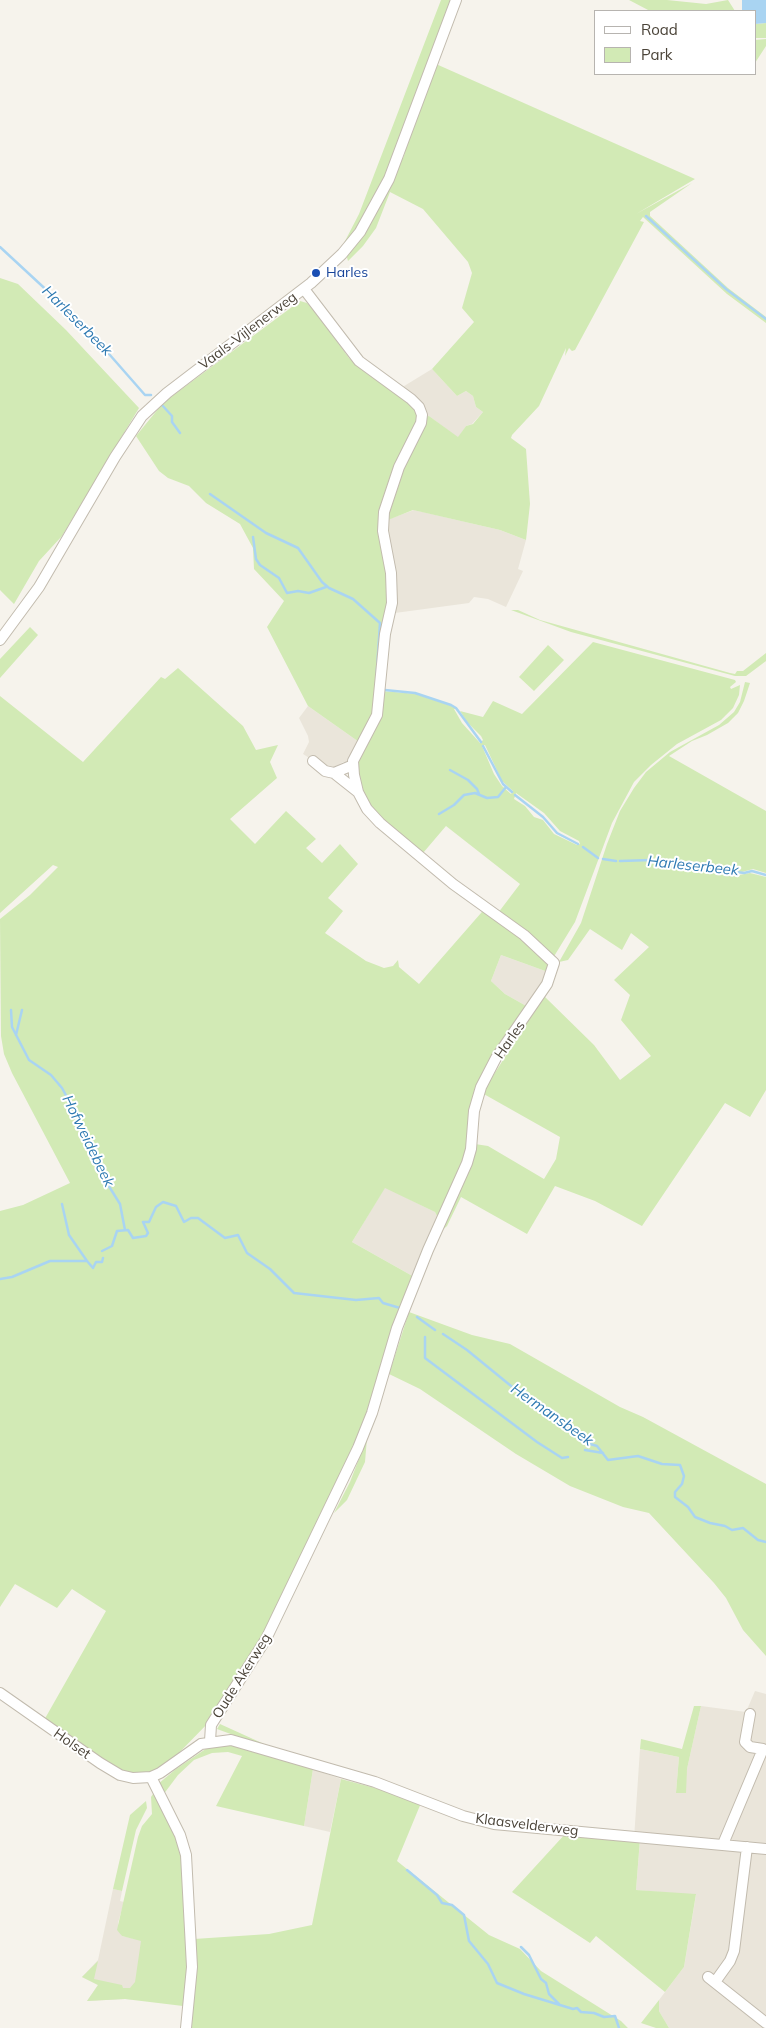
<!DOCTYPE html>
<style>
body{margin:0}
#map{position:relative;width:766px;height:2028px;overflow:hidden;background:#f6f3ec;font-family:Mulish,sans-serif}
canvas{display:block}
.legend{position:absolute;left:594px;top:10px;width:162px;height:65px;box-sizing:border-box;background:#fff;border:1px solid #b7b4b0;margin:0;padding:6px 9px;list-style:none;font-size:15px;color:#4b4439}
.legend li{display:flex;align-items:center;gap:10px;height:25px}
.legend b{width:25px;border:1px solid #b7b4b0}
</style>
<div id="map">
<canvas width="766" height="2028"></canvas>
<ul class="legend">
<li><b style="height:6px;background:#fff"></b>Road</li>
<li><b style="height:14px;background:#d2eab5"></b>Park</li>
</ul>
</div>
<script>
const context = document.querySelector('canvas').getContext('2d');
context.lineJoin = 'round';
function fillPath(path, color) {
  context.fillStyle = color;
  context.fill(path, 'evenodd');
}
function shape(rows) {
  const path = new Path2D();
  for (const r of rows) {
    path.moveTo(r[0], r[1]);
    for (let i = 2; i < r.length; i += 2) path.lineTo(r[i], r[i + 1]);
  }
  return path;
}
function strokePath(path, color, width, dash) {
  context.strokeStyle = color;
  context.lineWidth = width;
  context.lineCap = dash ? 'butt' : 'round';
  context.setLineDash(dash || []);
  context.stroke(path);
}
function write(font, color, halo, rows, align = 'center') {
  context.font = font + ' Mulish,sans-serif';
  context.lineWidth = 4;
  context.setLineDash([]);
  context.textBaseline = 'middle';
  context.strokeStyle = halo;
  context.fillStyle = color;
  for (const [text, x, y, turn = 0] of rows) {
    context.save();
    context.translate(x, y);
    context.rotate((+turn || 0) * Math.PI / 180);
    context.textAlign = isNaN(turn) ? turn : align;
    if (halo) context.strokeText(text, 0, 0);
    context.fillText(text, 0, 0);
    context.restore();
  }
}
fillPath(shape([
 [432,369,457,396,466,391,473,396,476,407,483,412,472,424,466,426,458,438,429,416,425,417,396,391],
 [414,510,500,530,526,540,518,569,523,571,506,607,488,599,474,597,469,603,395,613,381,522],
 [308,706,359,742,356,763,343,762,333,768,320,765,303,754,309,742,308,736,299,718],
 [501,955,548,972,528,1007,505,994,491,981],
 [385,1187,435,1212,441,1224,416,1278,352,1242],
 [755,1691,766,1694,766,2028,669,2028,659,2011,659,2000,684,1967,696,1895,636,1890,640,1840,634,1839,640,1749,679,1757,676,1793,687,1769,701,1706,746,1712],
 [313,1769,341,1779,330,1832,304,1826],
 [113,1889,122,1891,120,1901,124,1902,118,1923,122,1936,155,1943,144,2000,125,1999,87,2001,98,1985,82,1977,98,1960]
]), '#eae5da');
fillPath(shape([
 [441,0,452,0,381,188,368,212,348,242,344,243,359,214],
 [629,0,667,0,706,4,728,0,735,11,650,11],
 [766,23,766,38,755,38,755,24],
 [766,39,766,46,755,63,755,40],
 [436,64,695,179,636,214,692,183,650,212,650,216,728,288,766,317,766,323,727,294,643,217,640,221,644,222,575,350,572,351,569,348,565,356,566,348,539,406,512,435,511,438,526,449,530,504,526,540,500,530,413,510,388,520,387,534,387,508,425,417,429,416,458,437,466,426,473,424,483,412,476,407,473,396,466,391,457,396,432,369,474,322,462,308,472,273,468,262,423,209,390,192,376,228,363,246,348,261,346,254,400,158,403,158,405,153,403,151],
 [0,278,18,284,66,330,139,408,62,536,39,561,14,604,0,590],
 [300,301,307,303,316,313,349,358,364,371,396,391,413,407,418,418,384,498,388,593,373,717,359,742,308,706,267,627,284,601,254,569,253,548,240,524,206,503,189,486,168,478,159,471,136,436,163,403],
 [511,610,518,610,540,620,730,673,735,674,737,671,743,671,766,653,766,661,746,676,735,676,571,632],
 [30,627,38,635,0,678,0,659],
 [593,642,735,680,736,682,730,687,731,689,740,685,739,695,733,708,721,720,677,744,651,765,634,782,612,823,575,922,553,958,548,972,501,955,491,981,505,994,528,1007,480,1089,475,1144,488,1146,544,1179,556,1159,560,1137,482,1093,544,996,594,1045,620,1080,651,1056,621,1020,630,995,614,980,649,947,631,933,622,950,590,929,568,960,559,962,581,923,607,844,620,811,634,788,646,772,670,752,719,725,734,712,740,702,745,682,750,683,744,701,738,713,728,723,707,735,692,741,669,756,766,811,766,873,753,869,742,872,691,861,671,861,739,875,750,873,766,877,766,1090,750,1117,725,1103,642,1226,595,1201,555,1186,527,1234,461,1197,447,1226,440,1232,441,1224,435,1212,385,1188,352,1242,416,1278,362,1436,344,1479,238,1682,211,1720,173,1759,147,1774,126,1778,43,1722,106,1611,72,1589,57,1608,15,1584,0,1607,0,1211,23,1205,70,1183,12,1073,4,1054,1,1036,0,919,30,895,58,867,53,865,0,913,0,696,83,762,161,677,165,679,178,668,243,726,256,750,278,745,270,762,277,778,230,819,255,844,286,811,316,839,306,848,322,863,340,844,358,864,328,898,343,911,325,933,366,961,384,968,393,966,398,960,399,967,419,984,488,905,498,913,520,884,446,826,423,853,368,809,356,763,382,691,418,694,451,705,456,709,454,709,462,723,480,743,483,740,481,736,467,722,460,711,483,717,493,701,522,714],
 [485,745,502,781,513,791,511,794,502,786,494,774,482,746],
 [516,793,544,813,560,831,579,841,580,844,577,845,554,834,543,820,534,817,525,806,514,799],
 [548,645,564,660,534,691,519,677],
 [409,1312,472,1335,510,1344,620,1407,643,1417,766,1484,766,1656,743,1630,726,1598,714,1583,649,1513,623,1507,570,1486,516,1454,420,1389,389,1374],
 [367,1438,365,1462,347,1500,334,1513,350,1482],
 [694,1706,701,1706,687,1769,686,1793,676,1793,679,1757,640,1749,641,1739,682,1749],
 [220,1724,264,1744,277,1751,217,1729],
 [225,1744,313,1769,304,1826,216,1806,242,1756,228,1752,212,1753,194,1760,178,1775,163,1795,158,1784,176,1769,210,1746],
 [341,1779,405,1796,421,1803,397,1861,489,1935,520,1949,541,1971,621,2021,628,2028,192,2028,194,1939,269,1934,312,1925],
 [155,1791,174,1830,182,1853,187,1964,183,2006,125,1999,87,2001,98,1985,82,1977,98,1961,94,1979,122,1985,123,1988,130,1988,135,1982,141,1941,122,1936,117,1930,138,1837,142,1826,152,1814,151,1797],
 [146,1801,147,1808,136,1830,122,1891,113,1889,130,1815],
 [566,1833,640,1839,636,1890,696,1894,684,1967,665,1992,596,1936,590,1943,512,1892],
 [659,2000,659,2011,669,2028,656,2028,641,2023]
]), '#d2eab5');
fillPath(shape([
 [742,0,766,0,766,23,755,24,755,11,742,11]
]), '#a9d4f2');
strokePath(shape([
 [646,216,726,289,766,319],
 [0,247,81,322,145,395,151,395],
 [162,405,172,416,172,422,180,433],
 [210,494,266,533,298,548,322,582,329,588,353,599,380,623,376,684],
 [253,537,256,559,260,565,279,578,287,593,298,591,309,593,326,587],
 [385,690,415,693,451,705,456,708,481,742],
 [483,746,503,784,512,792],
 [450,770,468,780,477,789,479,794],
 [515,795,543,817,557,833,578,844],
 [439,814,454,805,464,795,475,793,487,798,498,797,506,787],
 [583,847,598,858],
 [603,859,616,861],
 [620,861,651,860,744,873,752,871,766,875],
 [11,1010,12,1027,29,1060,51,1075,62,1088,92,1143,100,1161,102,1175,120,1204,125,1230],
 [16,1035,22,1010],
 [62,1204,69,1235,87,1261],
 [102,1251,112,1246,117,1231,128,1230,133,1238,146,1236,148,1233,143,1222,149,1222,156,1207,163,1202,176,1206,184,1222,191,1218,198,1218,225,1238,238,1235,247,1253,270,1269,294,1293,356,1300,379,1298,383,1303,400,1308],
 [0,1279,12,1277,50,1261,87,1261,93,1268,96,1262,102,1262,103,1258],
 [417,1317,435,1330],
 [443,1334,467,1350,538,1408,555,1414,556,1421,579,1434,590,1444,597,1446,608,1460,638,1456,662,1464,680,1465,684,1476,682,1484,675,1492,675,1497,688,1507,695,1517,710,1523,725,1526,732,1530,743,1528,758,1540,766,1542],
 [425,1337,425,1358,537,1442,562,1458,568,1457],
 [585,1450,603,1453],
 [407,1870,437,1895,442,1903,452,1905,464,1915,469,1941,488,1964,497,1983,524,1994,573,2009,577,2008,581,2012,594,2013,604,2017,615,2016,619,2028],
 [521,1947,529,1955,541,1979,546,1983,549,1994,559,2004]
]), '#a9d4f2', 2.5);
const minor = shape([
 [0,640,39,587,115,457,142,416,167,393,311,283,342,254,360,232,389,179,456,0],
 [313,761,325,771,334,773,353,765],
 [334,773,358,792],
 [0,1693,100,1763,120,1775,133,1778,151,1777,160,1773,201,1744,231,1740,375,1782,463,1816,494,1824,766,1849],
 [210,1741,211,1725,266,1639,358,1448,372,1413,397,1328,428,1250,467,1163,471,1149,474,1111,481,1087,496,1058,547,984,554,963,524,935,453,884,380,823,367,809,358,792,354,775,353,761,377,715,385,634,392,603,391,573,383,531,384,512,399,467,421,423,422,415,419,407,411,399,359,361,304,289],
 [151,1777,180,1835,186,1855,192,1967,186,2028],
 [723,1844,763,1749,750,1747,745,1742,750,1714],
 [708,1977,766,2023],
 [715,1982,730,1961,734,1951,747,1847]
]);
strokePath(minor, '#c2bbae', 12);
strokePath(minor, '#fff', 10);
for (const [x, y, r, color] of [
 [316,273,5,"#1a4fb4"]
]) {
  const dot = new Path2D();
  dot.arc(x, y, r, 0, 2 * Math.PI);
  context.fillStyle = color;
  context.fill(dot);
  strokePath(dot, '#fff', 2);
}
write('14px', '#164399', '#fff', [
 ["Harles",326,273]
], 'left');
write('14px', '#4b4439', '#fff', [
 ["Vaals-Vijlenerweg",248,331,-37],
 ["Harles",510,1040,-55],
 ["Oude Akerweg",242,1676,-58],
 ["Holset",72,1744,35],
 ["Klaasvelderweg",527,1825,7]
]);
write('italic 15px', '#2e7ab2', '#fff', [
 ["Harleserbeek",77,321,45],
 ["Harleserbeek",693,866,6],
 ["Hofweidebeek",88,1141,64],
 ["Hermansbeek",552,1415,35]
]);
</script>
